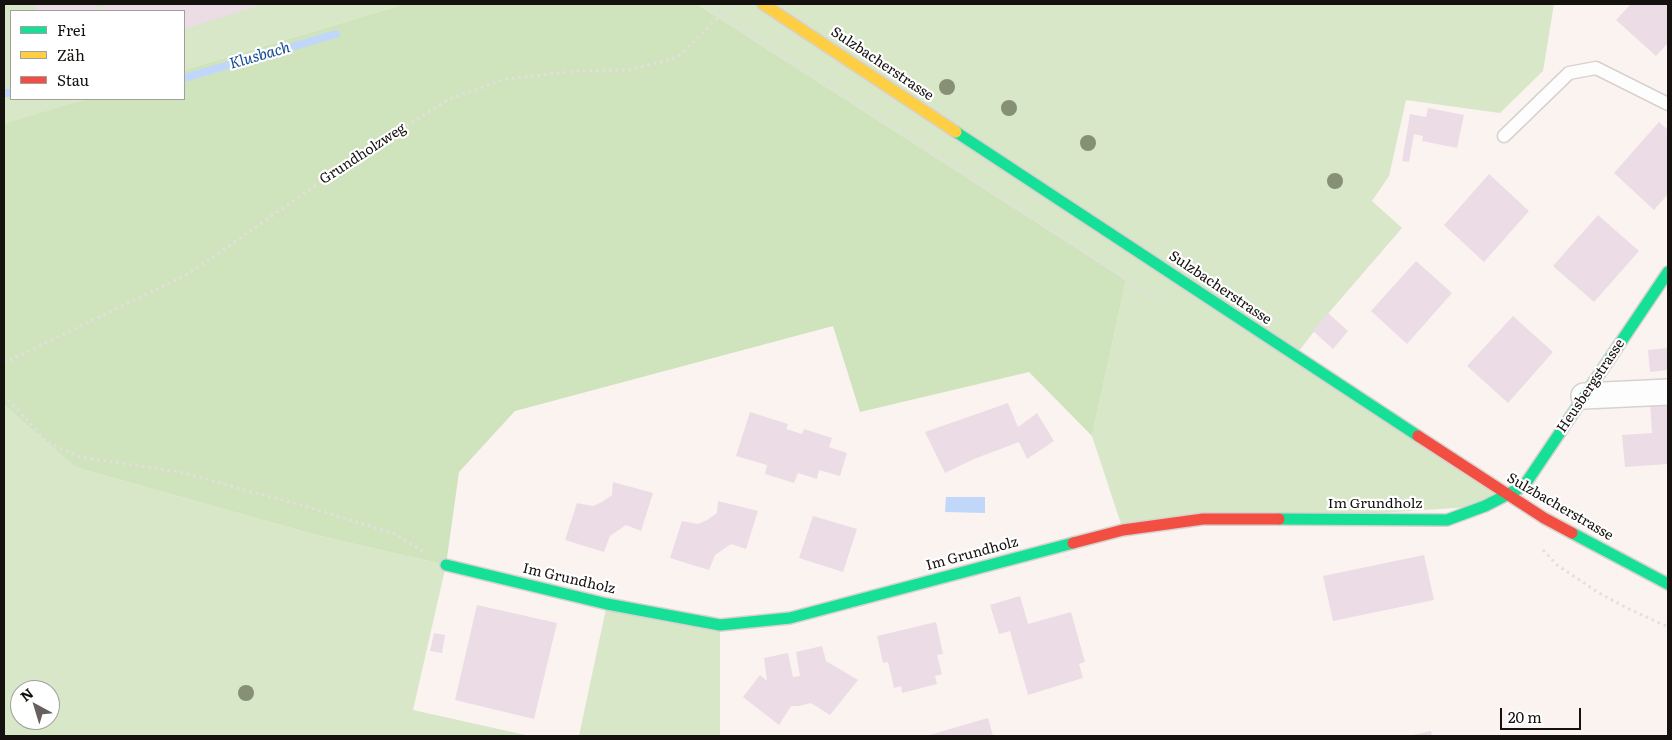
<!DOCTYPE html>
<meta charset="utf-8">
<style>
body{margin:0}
#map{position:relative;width:1672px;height:740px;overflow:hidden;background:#fbf3f0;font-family:Literata,serif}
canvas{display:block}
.frame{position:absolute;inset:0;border:5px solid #15110f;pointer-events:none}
.legend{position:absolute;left:10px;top:10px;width:175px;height:90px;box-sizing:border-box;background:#fff;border:1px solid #a1a09f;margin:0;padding:6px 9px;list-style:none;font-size:15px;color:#15110f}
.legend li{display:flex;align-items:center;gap:10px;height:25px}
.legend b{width:25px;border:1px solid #a1a09f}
.north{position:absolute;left:10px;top:680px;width:50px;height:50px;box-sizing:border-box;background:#fff;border:1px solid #a1a09f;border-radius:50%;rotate:321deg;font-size:14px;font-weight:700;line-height:20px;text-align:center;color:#15110f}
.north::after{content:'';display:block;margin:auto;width:18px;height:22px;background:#66605e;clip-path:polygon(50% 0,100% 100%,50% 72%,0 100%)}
.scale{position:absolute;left:1500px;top:708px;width:81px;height:22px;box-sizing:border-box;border:2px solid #15110f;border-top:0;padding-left:6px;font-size:15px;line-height:18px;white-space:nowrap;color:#15110f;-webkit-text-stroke:4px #fff;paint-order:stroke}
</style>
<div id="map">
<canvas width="1672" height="740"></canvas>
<div class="frame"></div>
<ul class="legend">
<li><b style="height:6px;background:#16e098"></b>Frei</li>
<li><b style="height:6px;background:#ffcf43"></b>Zäh</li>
<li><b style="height:6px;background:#f24e42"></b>Stau</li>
</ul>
<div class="north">N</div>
<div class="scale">20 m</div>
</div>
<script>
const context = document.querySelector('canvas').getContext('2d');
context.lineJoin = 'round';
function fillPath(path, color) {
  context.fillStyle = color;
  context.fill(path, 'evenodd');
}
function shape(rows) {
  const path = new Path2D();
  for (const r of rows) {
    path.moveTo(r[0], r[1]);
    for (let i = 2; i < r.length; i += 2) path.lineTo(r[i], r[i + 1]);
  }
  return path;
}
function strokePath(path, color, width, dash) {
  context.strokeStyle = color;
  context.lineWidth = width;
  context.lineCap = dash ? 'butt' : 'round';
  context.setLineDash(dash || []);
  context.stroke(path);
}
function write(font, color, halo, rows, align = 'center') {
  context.font = font + ' Literata,serif';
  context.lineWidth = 4.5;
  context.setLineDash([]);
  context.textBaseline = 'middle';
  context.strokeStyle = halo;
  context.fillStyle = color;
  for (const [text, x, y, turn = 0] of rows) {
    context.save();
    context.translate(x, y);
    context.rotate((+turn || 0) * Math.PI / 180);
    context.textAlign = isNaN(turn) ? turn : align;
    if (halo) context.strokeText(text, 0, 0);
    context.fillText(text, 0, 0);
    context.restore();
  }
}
fillPath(shape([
 [4,4,405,4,184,70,184,11,11,11,11,99,87,99,4,126],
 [697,4,1554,4,1543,71,1500,113,1406,100,1389,176,1372,201,1402,228,1326,316,1295,356,1509,495,1485,506,1123,530,1092,436,1126,280],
 [4,405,75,467,316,535,446,565,413,710,530,736,4,736],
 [20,690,50,690,50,720,20,720],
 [607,604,720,625,720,736,579,736]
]), '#d7e7c7');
fillPath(shape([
 [405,4,697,4,1126,280,1092,436,1029,372,860,412,833,326,515,411,459,472,446,565,316,535,75,467,4,405,4,124,87,99,184,99,184,70]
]), '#cfe3bc');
fillPath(shape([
 [946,497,985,497,985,513,945,512]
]), '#c0d7fa');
strokePath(shape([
 [184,78,336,34],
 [4,93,11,93]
]), '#c0d7fa', 8);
fillPath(shape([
 [35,4,95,4,95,9,113,4,264,4,184,29,184,11,36,11],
 [1631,4,1668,4,1668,43,1656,56,1616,20],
 [1428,108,1464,115,1457,148,1422,141,1423,136,1414,134,1409,162,1402,161,1410,114,1426,117],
 [1659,122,1668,130,1668,194,1654,210,1614,173],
 [1489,174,1529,211,1484,262,1444,225],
 [1598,215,1639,251,1594,302,1553,266],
 [1416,261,1452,293,1407,344,1371,311],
 [1328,313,1348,331,1333,349,1313,331],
 [1513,316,1553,352,1508,403,1467,366],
 [1668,348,1668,370,1650,372,1648,350],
 [1668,401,1668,464,1625,467,1622,435,1652,433,1650,403],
 [1008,403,1018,427,1037,413,1054,441,1027,459,1019,442,974,459,945,473,925,432],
 [750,412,788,424,786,429,802,434,804,429,832,438,829,447,847,453,840,476,819,470,817,479,798,473,794,483,765,474,767,465,736,456],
 [613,482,653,493,641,531,626,525,610,536,604,552,565,540,577,503,593,506,602,502,612,495],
 [718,501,758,511,746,549,731,544,715,555,709,570,670,558,682,521,698,524,707,520,717,513],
 [813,516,857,529,843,572,799,558],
 [1424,555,1434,600,1333,621,1323,576],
 [1020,596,1028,624,1071,612,1085,662,1079,664,1083,678,1028,695,1010,631,999,634,990,605],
 [477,605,557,623,534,719,455,700],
 [936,622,943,654,937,655,942,674,935,676,937,684,902,693,901,686,894,688,888,662,883,663,877,636],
 [434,633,445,635,442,653,430,651],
 [822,646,826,661,858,680,830,715,811,703,799,706,791,706,779,725,743,697,760,675,767,681,764,658,788,653,793,677,800,676,796,652],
 [988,718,993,736,926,736],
 [1431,731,1432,736,1412,736,1412,735]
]), '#ecdce6');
const lane = shape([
 [1504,136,1569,73,1596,68,1668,104]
]);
const street = shape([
 [1584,396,1668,392]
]);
const fast = shape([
 [956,132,1418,436],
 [1279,519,1447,520,1485,506,1524,486,1668,272],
 [1572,533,1668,584],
 [446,565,607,604,720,625,790,618,1073,543]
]);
const slow = shape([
 [763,4,956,132]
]);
const jam = shape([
 [1418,436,1544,518,1572,533],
 [1073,543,1123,530,1203,519,1279,519]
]);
strokePath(lane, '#d7d1cf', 15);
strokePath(street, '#d7d1cf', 28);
strokePath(fast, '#d7d1cf', 14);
strokePath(slow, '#d7d1cf', 14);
strokePath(jam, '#d7d1cf', 14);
strokePath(shape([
 [703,4,846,95,1157,300],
 [4,363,190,273,349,162,449,99,506,79,577,71,629,70,678,57,721,15,736,5],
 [4,395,47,442,80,457,180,472,311,508,395,534,424,552],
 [1543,550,1557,565,1599,593,1627,608,1668,627]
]), '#e2dfde', 3, [2.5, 4]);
strokePath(lane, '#fefdfd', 12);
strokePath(street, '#fefdfd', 25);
strokePath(fast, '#16e098', 11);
strokePath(slow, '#ffcf43', 11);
strokePath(jam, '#f24e42', 11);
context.fillStyle = '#859074';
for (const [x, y] of [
 [947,87],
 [1009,108],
 [1088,143],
 [1335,181],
 [246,693]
]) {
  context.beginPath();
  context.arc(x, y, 8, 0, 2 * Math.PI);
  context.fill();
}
write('14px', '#15110f', '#fff', [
 ["Sulzbacherstrasse",882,64,34],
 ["Grundholzweg",363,154,-33],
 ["Sulzbacherstrasse",1220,288,34],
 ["Heusbergstrasse",1591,386,-56],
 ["Im Grundholz",1375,504],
 ["Sulzbacherstrasse",1560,507,30],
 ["Im Grundholz",972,554,-15],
 ["Im Grundholz",569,579,13]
]);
write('italic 15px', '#104992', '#fff', [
 ["Klusbach",260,56,-16]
]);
</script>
